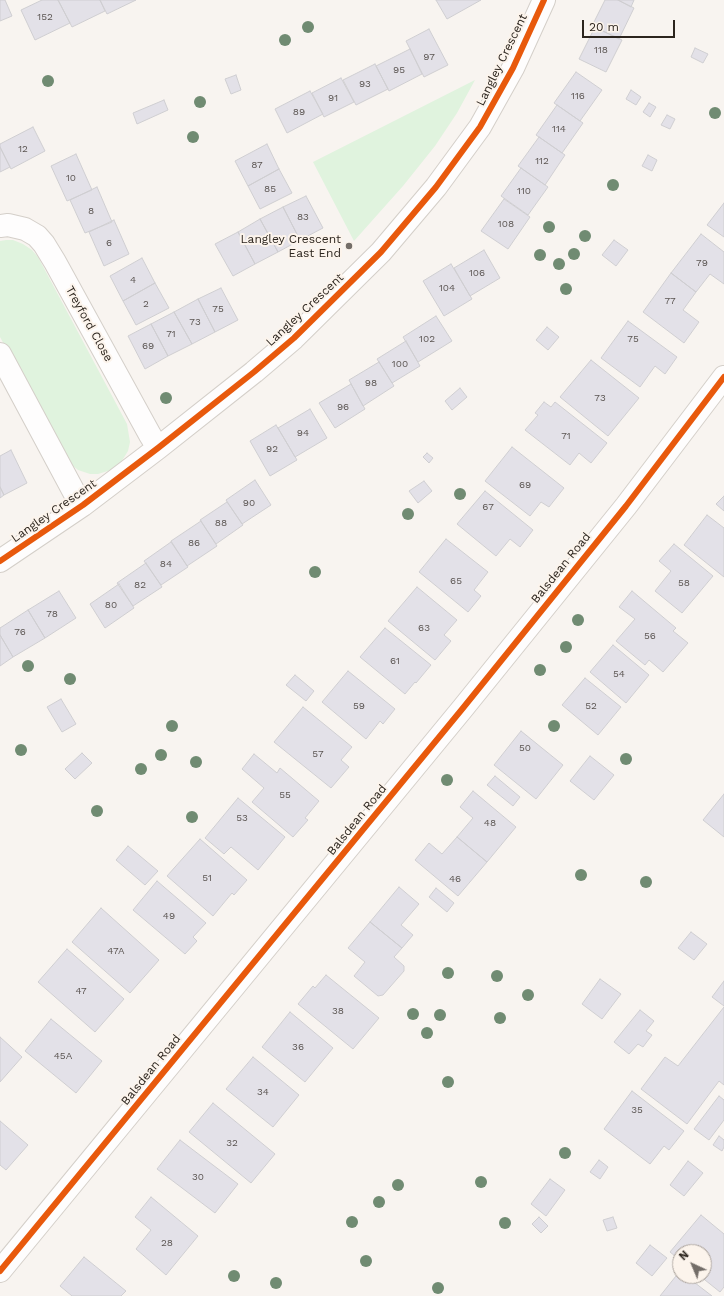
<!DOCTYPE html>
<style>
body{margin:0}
#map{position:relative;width:724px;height:1296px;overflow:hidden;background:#f8f4f0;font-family:"Work Sans",sans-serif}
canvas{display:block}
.north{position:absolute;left:672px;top:1244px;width:40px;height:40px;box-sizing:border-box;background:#fcf4ec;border:1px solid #a9a19a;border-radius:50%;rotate:316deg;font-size:11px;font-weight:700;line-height:16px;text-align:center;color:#2c251e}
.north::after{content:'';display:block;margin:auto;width:14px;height:18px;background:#736d68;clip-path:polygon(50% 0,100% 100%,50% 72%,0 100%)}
.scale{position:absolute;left:582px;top:20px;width:93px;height:18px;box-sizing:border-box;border:2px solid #2c251e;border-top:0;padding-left:5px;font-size:12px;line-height:14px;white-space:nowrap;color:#2c251e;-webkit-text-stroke:3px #fcf4ec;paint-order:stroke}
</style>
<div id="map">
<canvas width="724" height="1296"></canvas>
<div class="north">N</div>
<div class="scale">20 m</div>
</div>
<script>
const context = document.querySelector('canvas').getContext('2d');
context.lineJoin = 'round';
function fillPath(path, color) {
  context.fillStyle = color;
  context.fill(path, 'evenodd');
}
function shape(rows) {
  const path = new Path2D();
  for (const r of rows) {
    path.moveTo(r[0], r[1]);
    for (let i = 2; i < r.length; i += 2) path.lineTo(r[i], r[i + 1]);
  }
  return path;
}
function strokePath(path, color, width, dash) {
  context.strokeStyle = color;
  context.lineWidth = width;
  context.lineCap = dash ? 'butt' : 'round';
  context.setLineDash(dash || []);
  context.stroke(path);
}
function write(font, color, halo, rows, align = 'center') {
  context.font = font + ' "Work Sans",sans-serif';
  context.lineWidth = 4;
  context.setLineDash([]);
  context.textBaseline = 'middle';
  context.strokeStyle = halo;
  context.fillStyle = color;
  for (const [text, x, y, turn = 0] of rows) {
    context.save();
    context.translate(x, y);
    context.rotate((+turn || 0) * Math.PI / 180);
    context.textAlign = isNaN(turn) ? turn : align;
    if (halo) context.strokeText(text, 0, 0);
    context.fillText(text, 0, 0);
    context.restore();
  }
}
fillPath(shape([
 [475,80,457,113,435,146,403,186,354,241,313,162],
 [6,240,13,240,23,244,32,250,38,257,127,424,130,442,128,451,120,464,111,470,98,474,90,474,78,470,68,462,0,337,0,241]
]), '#e0f3de');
const building = shape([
 [0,0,5,0,12,16,0,21,0,0],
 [42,0,58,0,70,23,35,40,21,10,42,0],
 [58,0,100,0,105,11,72,27,58,0],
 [100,0,136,0,107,14,100,0],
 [436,0,481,0,447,19,436,0],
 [605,0,618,0,634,8,619,39,592,26,605,0],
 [618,0,634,0,631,7,618,0],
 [595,27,622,40,606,72,579,59,595,27],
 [429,29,448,65,424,77,406,41,429,29],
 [695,48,708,54,703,63,691,57,695,48],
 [410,49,422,74,389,91,376,66,410,49],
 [375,64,388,89,356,105,343,80,375,64],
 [576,72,602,90,580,121,554,103,576,72],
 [236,75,241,90,231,94,225,79,236,75],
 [341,78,354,102,324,117,312,93,341,78],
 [631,90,641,97,636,105,626,99,631,90],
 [310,91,323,114,287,133,275,109,310,91],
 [164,100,168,110,137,124,133,113,164,100],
 [649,103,656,107,650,117,643,112,649,103],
 [557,105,583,123,562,153,536,135,557,105],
 [667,115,675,119,670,129,661,125,667,115],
 [33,127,45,151,11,169,0,147,0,144,33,127],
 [539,137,565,155,545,185,518,166,539,137],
 [267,144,279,169,248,186,235,161,267,144],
 [0,147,10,167,0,172,0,147],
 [76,154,92,190,67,201,51,166,76,154],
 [648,155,657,160,652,171,642,166,648,155],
 [521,168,548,187,528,215,501,196,521,168],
 [279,169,292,193,260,209,248,186,279,169],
 [97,187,112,222,85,233,70,200,97,187],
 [306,196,323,228,300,240,283,207,306,196],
 [504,199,530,217,508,249,481,231,504,199],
 [724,203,724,237,707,225,724,203],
 [283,207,300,240,278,252,260,219,283,207],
 [260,219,278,252,255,264,238,232,260,219],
 [114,220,129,254,104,266,89,232,114,220],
 [238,232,255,264,233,276,215,244,238,232],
 [701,234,724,252,724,284,710,274,696,292,671,273,701,234],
 [614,240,628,250,616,266,602,255,614,240],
 [484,250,500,278,470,296,454,268,484,250],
 [142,258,155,283,123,301,110,276,142,258],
 [451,264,472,299,444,316,423,281,451,264],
 [671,273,696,292,683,310,699,322,684,343,643,312,671,273],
 [155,283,169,308,136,325,123,301,155,283],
 [221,288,238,320,215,332,198,299,221,288],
 [198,299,215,332,192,344,174,312,198,299],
 [174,312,192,344,168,356,151,324,174,312],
 [436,316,452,341,418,362,403,337,436,316],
 [628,321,677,357,665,374,655,366,640,387,601,358,628,321],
 [151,324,168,356,145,369,128,336,151,324],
 [547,327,559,337,548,350,536,340,547,327],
 [406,341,420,366,392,383,377,359,406,341],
 [591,360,639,398,608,436,560,397,591,360],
 [379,362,394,386,363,406,349,380,379,362],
 [351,384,365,409,335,428,319,403,351,384],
 [460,388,467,397,452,410,445,401,460,388],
 [544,402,551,407,555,402,607,443,591,463,579,453,570,465,525,430,538,415,535,413,544,402],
 [310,409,327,438,295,457,278,428,310,409],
 [276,425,297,460,270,476,250,441,276,425],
 [512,447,564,488,549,507,541,502,530,516,485,481,512,447],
 [11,450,27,483,4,495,0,487,0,456,11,450],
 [427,453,433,458,429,463,423,457,427,453],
 [255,480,271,505,242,524,226,500,255,480],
 [424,481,432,491,418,503,409,491,424,481],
 [0,487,4,495,0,498,0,487],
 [485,491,533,530,520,547,510,539,496,556,457,524,485,491],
 [724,496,724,511,716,504,724,496],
 [227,502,243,525,216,544,200,520,227,502],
 [707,515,724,528,724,577,684,545,707,515],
 [201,521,217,546,187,566,171,541,201,521],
 [446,539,488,572,474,590,481,596,468,612,419,572,446,539],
 [171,542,188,567,161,585,144,561,171,542],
 [674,544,713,576,682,613,655,591,671,571,659,561,674,544],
 [146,563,162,587,133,606,117,583,146,563],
 [119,584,134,608,105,628,90,604,119,584],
 [417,587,457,620,444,635,451,641,435,660,388,621,417,587],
 [59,591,76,618,45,638,28,610,59,591],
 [632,591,676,628,673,631,688,643,663,672,649,660,645,665,616,641,635,619,619,607,632,591],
 [28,610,45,638,13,657,0,635,0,628,28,610],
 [385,628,431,665,416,683,415,682,405,694,360,657,385,628],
 [0,635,13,657,0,666,0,635],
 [613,645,649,675,626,703,590,672,613,645],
 [348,671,395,709,383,724,380,721,366,739,322,702,348,671],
 [295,675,314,691,306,701,286,685,295,675],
 [585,678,621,707,598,735,562,705,585,678],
 [61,699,76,724,62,732,47,707,61,699],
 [303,707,352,747,341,760,349,767,331,788,274,742,303,707],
 [521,731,563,765,536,799,494,765,521,731],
 [82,753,92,763,75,779,65,769,82,753],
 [254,754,277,773,280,768,319,801,305,818,308,820,293,837,252,802,264,788,242,769,254,754],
 [590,756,614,775,594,800,570,781,590,756],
 [495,776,520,797,513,806,487,785,495,776],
 [473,791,516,827,487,862,457,837,473,818,460,807,473,791],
 [724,794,724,837,703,820,724,794],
 [238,798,285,837,258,870,231,847,224,854,205,838,238,798],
 [457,837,487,862,458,896,415,860,429,843,442,854,457,837],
 [200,839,247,880,234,895,232,893,213,916,167,876,200,839],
 [128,846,158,871,145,885,116,860,128,846],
 [157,881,206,923,193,937,197,941,185,954,133,910,157,881],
 [399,887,419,904,401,925,413,935,402,948,370,922,399,887],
 [436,888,454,903,447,912,429,897,436,888],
 [101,908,159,960,130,993,72,942,101,908],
 [370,922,402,948,394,957,404,966,404,971,383,995,378,996,354,976,365,962,348,948,370,922],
 [691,932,707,944,694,960,678,948,691,932],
 [67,949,124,999,95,1032,38,982,67,949],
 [326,975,379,1018,353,1049,298,1004,313,986,315,988,326,975],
 [600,979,621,994,602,1019,582,1004,600,979],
 [724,981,724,1006,712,997,724,981],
 [724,1007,724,1085,719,1081,687,1124,641,1089,665,1057,678,1066,724,1007],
 [640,1010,654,1021,646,1031,652,1035,643,1047,638,1044,629,1054,614,1042,640,1010],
 [290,1012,333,1048,305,1082,262,1047,290,1012],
 [51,1019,102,1061,76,1093,25,1051,51,1019],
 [0,1037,22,1057,0,1082,0,1037],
 [253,1057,299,1095,273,1127,226,1089,253,1057],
 [632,1091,684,1131,669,1150,664,1146,650,1164,604,1129,632,1091],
 [719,1096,724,1100,724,1120,709,1140,694,1129,719,1096],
 [213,1103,275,1154,251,1183,189,1132,213,1103],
 [0,1121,28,1145,6,1170,0,1165,0,1121],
 [719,1136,724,1140,724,1147,722,1151,713,1145,719,1136],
 [180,1140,238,1184,215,1213,157,1169,180,1140],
 [599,1160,608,1167,600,1179,590,1172,599,1160],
 [688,1161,703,1173,684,1196,670,1185,688,1161],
 [550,1179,565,1190,546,1216,531,1204,550,1179],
 [151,1197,198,1236,166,1275,136,1249,151,1230,135,1217,151,1197],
 [701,1215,724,1234,724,1287,720,1292,700,1276,704,1276,704,1252,680,1252,680,1260,670,1252,701,1215],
 [539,1217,548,1226,541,1233,532,1224,539,1217],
 [613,1217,617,1228,607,1231,603,1220,613,1217],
 [650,1245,667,1258,652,1276,636,1263,650,1245],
 [84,1257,126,1291,121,1296,72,1296,60,1286,84,1257],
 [680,1271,680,1276,686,1276,712,1296,660,1296,680,1271]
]);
fillPath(building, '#e3e1e8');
strokePath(building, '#cfced1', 1);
const minor = shape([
 [0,226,8,225,25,229,37,236,44,244,55,262,150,435,158,448],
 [0,354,75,494,83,505],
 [0,561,83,505,158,448,254,372,294,338,381,252,436,187,480,127,513,68,544,0],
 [0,1271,463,708,626,506,724,377]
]);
strokePath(minor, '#d4cfc9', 24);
strokePath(minor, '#fefdfd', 22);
strokePath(shape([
 [0,561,83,505,158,448,254,372,294,338,381,252,436,187,480,127,513,68,544,0],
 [0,1271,463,708,626,506,724,377]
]), '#e8590c', 6);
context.fillStyle = '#708b72';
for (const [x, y] of [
 [308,27],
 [285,40],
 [48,81],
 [200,102],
 [715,113],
 [193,137],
 [613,185],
 [549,227],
 [585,236],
 [574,254],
 [540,255],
 [559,264],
 [566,289],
 [166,398],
 [460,494],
 [408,514],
 [315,572],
 [578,620],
 [566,647],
 [28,666],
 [540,670],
 [70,679],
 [172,726],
 [554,726],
 [21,750],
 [161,755],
 [626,759],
 [196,762],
 [141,769],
 [447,780],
 [97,811],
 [192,817],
 [581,875],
 [646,882],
 [448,973],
 [497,976],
 [528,995],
 [413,1014],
 [440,1015],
 [500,1018],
 [427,1033],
 [448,1082],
 [565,1153],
 [481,1182],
 [398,1185],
 [379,1202],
 [352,1222],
 [505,1223],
 [366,1261],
 [234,1276],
 [276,1283],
 [438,1288]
]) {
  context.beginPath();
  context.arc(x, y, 6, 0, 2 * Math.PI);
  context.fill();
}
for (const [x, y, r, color] of [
 [349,246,4,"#736d68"]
]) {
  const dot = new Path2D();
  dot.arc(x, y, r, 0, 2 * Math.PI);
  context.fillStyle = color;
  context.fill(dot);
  strokePath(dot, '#fcf4ec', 1.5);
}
write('10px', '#5b5552', null, [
 ["152",45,17],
 ["118",601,50],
 ["97",429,57],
 ["95",399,70],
 ["93",365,84],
 ["116",578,96],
 ["91",333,98],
 ["89",299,112],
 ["114",559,129],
 ["12",23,149],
 ["112",542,161],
 ["87",257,165],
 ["10",71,178],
 ["85",270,189],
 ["110",524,191],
 ["8",91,211],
 ["83",303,217],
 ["108",506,224],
 ["6",109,243],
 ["79",702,263],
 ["106",477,273],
 ["4",133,280],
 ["104",447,288],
 ["77",670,301],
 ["2",146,304],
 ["75",218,309],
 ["73",195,322],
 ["71",171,334],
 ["102",427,339],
 ["75",633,339],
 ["69",148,346],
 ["100",400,364],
 ["98",371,383],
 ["73",600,398],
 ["96",343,407],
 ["94",303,433],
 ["71",566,436],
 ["92",272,449],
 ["69",525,485],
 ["90",249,503],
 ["67",488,507],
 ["88",221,523],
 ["86",194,543],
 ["84",166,564],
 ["65",456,581],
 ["58",684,583],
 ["82",140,585],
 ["80",111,605],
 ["78",52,614],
 ["63",424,628],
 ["76",20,632],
 ["56",650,636],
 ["61",395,661],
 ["54",619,674],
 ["59",359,706],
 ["52",591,706],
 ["50",525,748],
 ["57",318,754],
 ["55",285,795],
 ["53",242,818],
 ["48",490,823],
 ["51",207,878],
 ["46",455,879],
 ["49",169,916],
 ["47A",116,951],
 ["47",81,991],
 ["38",338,1011],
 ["36",298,1047],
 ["45A",63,1056],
 ["34",263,1092],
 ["35",637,1110],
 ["32",232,1143],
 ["30",198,1177],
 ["28",167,1243]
]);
write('12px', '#2c251e', '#fcf4ec', [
 ["Langley Crescent",502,60,-64],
 ["Langley Crescent",305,310,-43],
 ["Treyford Close",89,324,61],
 ["Langley Crescent",54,511,-35],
 ["Balsdean Road",561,568,-51],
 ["Balsdean Road",357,820,-51],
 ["Balsdean Road",151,1070,-51]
]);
write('12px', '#2c251e', '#fcf4ec', [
 ["Langley Crescent",341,239],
 ["East End",341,253]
], 'right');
</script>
